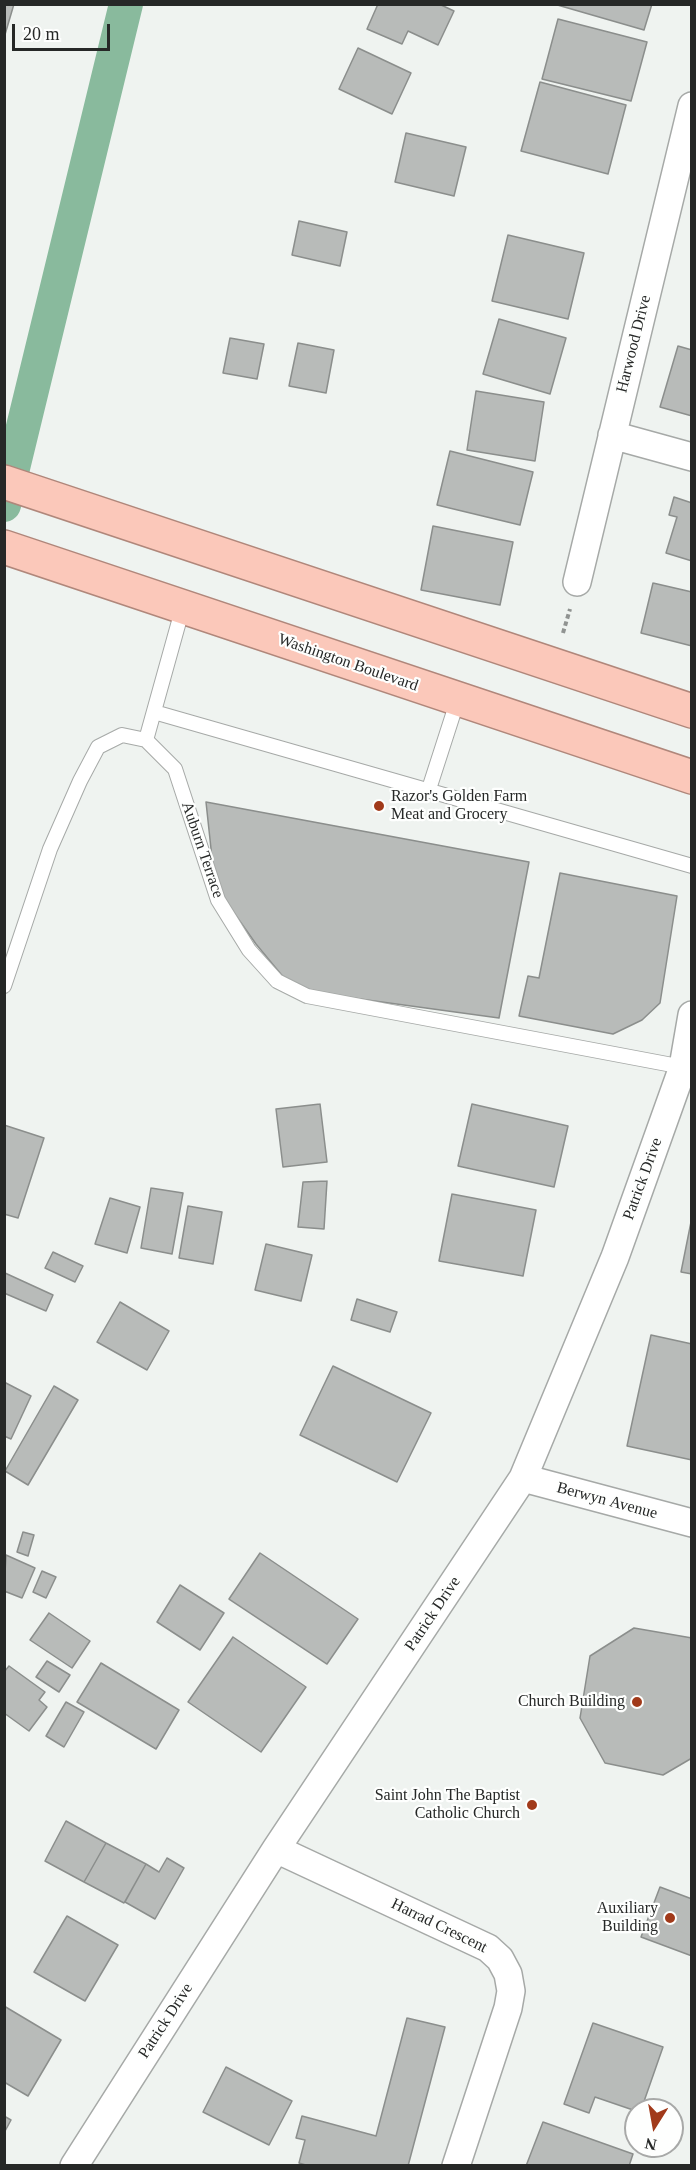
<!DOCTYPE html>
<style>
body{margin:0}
#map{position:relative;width:696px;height:2170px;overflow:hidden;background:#eff3f0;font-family:Georgia,serif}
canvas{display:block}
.frame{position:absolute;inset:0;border:6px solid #262827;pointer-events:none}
.north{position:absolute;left:624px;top:2098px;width:60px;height:60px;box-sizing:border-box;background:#fefffe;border:2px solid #a8a9a8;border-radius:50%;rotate:191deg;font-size:16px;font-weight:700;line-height:24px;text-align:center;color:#262827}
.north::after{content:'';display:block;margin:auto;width:21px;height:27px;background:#a13a1a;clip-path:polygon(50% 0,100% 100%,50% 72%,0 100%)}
.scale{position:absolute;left:12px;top:24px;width:98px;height:27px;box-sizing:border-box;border:3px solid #262827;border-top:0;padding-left:8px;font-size:18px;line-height:21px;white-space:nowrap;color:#262827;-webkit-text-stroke:4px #fefffe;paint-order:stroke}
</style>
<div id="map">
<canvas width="696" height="2170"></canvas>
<div class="frame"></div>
<div class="north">N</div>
<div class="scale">20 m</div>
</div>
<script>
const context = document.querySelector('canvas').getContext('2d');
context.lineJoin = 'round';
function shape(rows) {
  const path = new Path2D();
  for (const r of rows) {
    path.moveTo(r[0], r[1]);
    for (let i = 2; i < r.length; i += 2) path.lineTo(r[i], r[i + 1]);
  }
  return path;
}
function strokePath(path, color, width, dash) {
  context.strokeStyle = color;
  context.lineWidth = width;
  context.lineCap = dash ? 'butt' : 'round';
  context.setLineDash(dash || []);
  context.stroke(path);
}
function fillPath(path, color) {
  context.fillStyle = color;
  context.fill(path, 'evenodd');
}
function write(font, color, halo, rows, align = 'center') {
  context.font = font + ' Georgia,serif';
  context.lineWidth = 4.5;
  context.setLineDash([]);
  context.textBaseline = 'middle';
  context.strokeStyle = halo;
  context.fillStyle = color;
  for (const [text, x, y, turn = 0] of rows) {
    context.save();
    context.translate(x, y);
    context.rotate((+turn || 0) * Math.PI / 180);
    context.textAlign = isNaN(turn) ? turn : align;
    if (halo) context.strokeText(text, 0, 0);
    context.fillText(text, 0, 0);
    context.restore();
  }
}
strokePath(shape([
 [4,505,126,4]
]), '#89ba9d', 34);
const building = shape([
 [4,4,14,4,4,38,4,4],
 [378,4,439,4,454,11,438,45,408,31,402,44,367,29,378,4],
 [554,4,652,4,644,30,554,4],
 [558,19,647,42,631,101,542,79,558,19],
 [358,48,411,73,392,114,339,89,358,48],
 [540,82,626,105,608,174,521,151,540,82],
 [406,133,466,147,454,196,395,182,406,133],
 [299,221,347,232,340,266,292,255,299,221],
 [508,235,584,253,568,319,492,301,508,235],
 [499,319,566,338,550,394,483,374,499,319],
 [230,338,264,344,257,379,223,373,230,338],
 [298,343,334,350,326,393,289,386,298,343],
 [678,346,692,350,692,416,660,407,678,346],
 [476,391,544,402,535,461,467,450,476,391],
 [450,451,533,472,520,525,437,505,450,451],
 [674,497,692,503,692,561,666,553,677,517,669,515,674,497],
 [433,526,513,542,500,605,421,590,433,526],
 [653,583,692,592,692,646,641,633,653,583],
 [206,802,529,862,499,1018,294,990,256,944,215,886,206,802],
 [560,873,677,896,660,1003,642,1020,613,1034,519,1016,528,976,539,978,560,873],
 [320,1104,327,1162,283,1167,276,1109,320,1104],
 [472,1104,568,1126,554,1187,458,1166,472,1104],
 [4,1125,44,1138,18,1218,4,1214,4,1125],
 [327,1181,324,1229,298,1227,303,1182,327,1181],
 [151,1188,183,1193,172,1254,141,1248,151,1188],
 [452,1194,536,1210,523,1276,439,1261,452,1194],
 [110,1198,140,1207,127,1253,95,1244,110,1198],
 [188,1206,222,1212,213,1264,179,1258,188,1206],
 [692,1217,692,1274,681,1272,692,1217],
 [266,1244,312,1255,301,1301,255,1290,266,1244],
 [53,1252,83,1266,75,1282,45,1268,53,1252],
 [5,1273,53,1295,46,1311,4,1293,5,1273],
 [357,1299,397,1312,390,1332,351,1320,357,1299],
 [120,1302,169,1331,147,1370,97,1342,120,1302],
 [651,1335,692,1344,692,1460,627,1446,651,1335],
 [333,1366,431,1413,397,1482,300,1435,333,1366],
 [4,1382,31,1396,11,1439,4,1436,4,1382],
 [54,1386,78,1400,28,1485,5,1471,54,1386],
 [23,1532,34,1535,28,1556,17,1552,23,1532],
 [260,1553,358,1619,327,1664,229,1599,260,1553],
 [6,1555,35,1568,22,1598,4,1591,6,1555],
 [42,1571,56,1577,46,1598,33,1592,42,1571],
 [180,1585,224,1613,200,1650,157,1622,180,1585],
 [49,1613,90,1641,72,1668,30,1640,49,1613],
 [634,1628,692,1638,692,1758,663,1775,605,1763,580,1718,590,1656,634,1628],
 [233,1637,306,1687,261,1752,188,1702,233,1637],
 [47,1661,70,1675,59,1692,36,1677,47,1661],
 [101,1663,179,1710,156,1749,77,1702,101,1663],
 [9,1666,45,1692,39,1700,47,1707,29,1731,4,1713,4,1672,9,1666],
 [66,1702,84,1712,64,1747,46,1736,66,1702],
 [66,1821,106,1843,84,1882,45,1861,66,1821],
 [106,1843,146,1864,124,1903,84,1882,106,1843],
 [167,1858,184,1868,155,1919,125,1902,146,1864,159,1872,167,1858],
 [660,1887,692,1899,692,1956,641,1937,660,1887],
 [67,1916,118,1945,85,2001,34,1972,67,1916],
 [4,2006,61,2040,28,2096,4,2082,4,2006],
 [407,2018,445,2027,408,2166,309,2166,299,2163,305,2140,296,2138,302,2116,376,2136,407,2018],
 [593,2023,663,2047,641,2110,636,2111,595,2097,589,2113,564,2104,593,2023],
 [226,2067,292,2101,269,2145,203,2112,226,2067],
 [4,2116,11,2120,4,2133,4,2116],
 [543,2122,633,2154,629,2166,526,2166,543,2122]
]);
fillPath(building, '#b8bbb9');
strokePath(building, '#8b8e8c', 1.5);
const service = shape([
 [154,712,692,866],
 [146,740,183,607],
 [429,789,458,699],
 [4,986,50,849,80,781,98,747,122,735,146,740,175,769,218,900,249,950,277,981,307,996,683,1067]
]);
const minor = shape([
 [612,435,692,457],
 [577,582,692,106],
 [523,1478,692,1523],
 [276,1849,488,1948,500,1959,508,1974,511,1991,508,2008,456,2166],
 [74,2166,276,1849,523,1478,615,1257,683,1067,692,1015]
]);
const trunk = shape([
 [4,482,692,711],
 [4,547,692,777]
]);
strokePath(service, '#a6a9a7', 16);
strokePath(minor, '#a6a9a7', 30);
strokePath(trunk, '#b0877b', 36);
strokePath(shape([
 [563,633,570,609]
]), '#909391', 4, [4.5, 3]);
strokePath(service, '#fff', 14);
strokePath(minor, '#fff', 27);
strokePath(trunk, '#fbc8ba', 33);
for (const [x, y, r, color] of [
 [379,806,6,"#a13a1a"],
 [637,1702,6,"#a13a1a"],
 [532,1805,6,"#a13a1a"],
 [670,1918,6,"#a13a1a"]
]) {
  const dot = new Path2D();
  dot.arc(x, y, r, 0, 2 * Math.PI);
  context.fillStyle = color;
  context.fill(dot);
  strokePath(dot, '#fefffe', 2);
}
write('16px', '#262827', '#fefffe', [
 ["Harwood Drive",634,344,-76],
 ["Washington Boulevard",348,663,19],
 ["Auburn Terrace",202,850,71],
 ["Patrick Drive",643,1179,-70],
 ["Berwyn Avenue",607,1501,15],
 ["Patrick Drive",433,1614,-56],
 ["Harrad Crescent",439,1926,26],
 ["Patrick Drive",166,2021,-57]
]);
write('16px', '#262827', '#fefffe', [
 ["Razor's Golden Farm",391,797,"left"],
 ["Meat and Grocery",391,815,"left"],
 ["Church Building",625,1702],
 ["Saint John The Baptist",520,1796],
 ["Catholic Church",520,1814],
 ["Auxiliary",658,1909],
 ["Building",658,1927]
], 'right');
</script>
